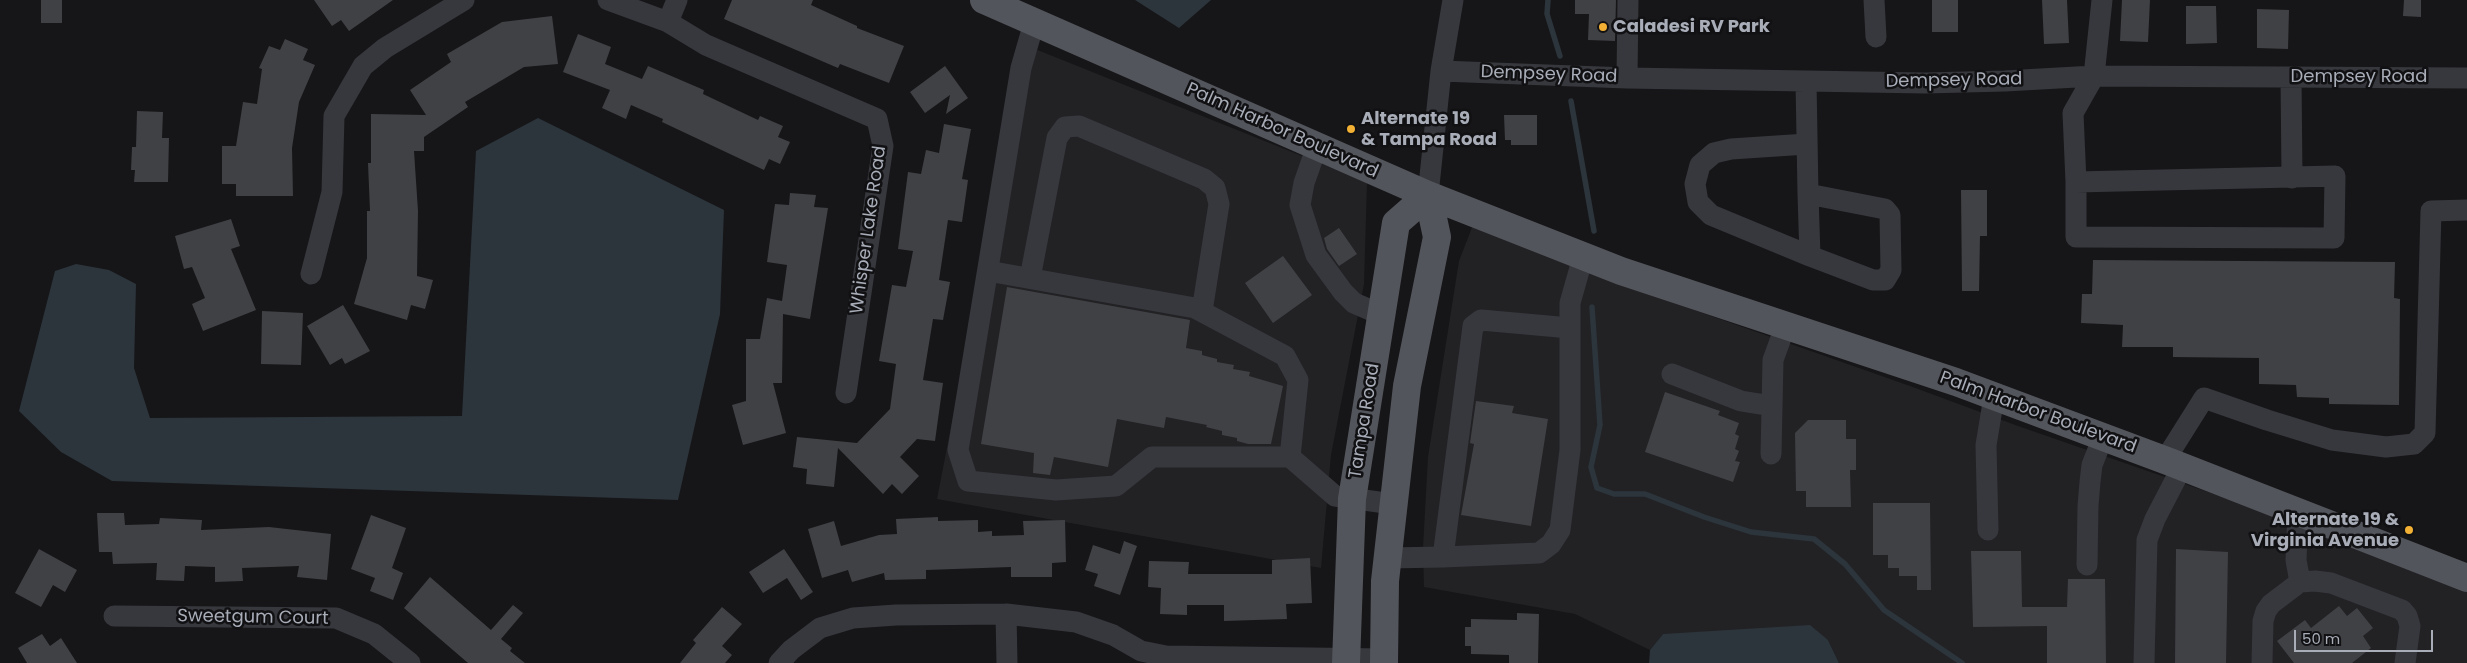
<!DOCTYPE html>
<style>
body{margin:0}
#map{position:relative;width:2467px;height:663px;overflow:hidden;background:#161618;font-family:Poppins,sans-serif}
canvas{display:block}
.scale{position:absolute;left:2294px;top:630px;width:139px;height:22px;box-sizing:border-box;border:2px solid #a8adb8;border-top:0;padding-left:6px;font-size:15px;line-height:18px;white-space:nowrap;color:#a8adb8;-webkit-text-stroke:4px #111113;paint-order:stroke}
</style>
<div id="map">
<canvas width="2467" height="663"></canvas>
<div class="scale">50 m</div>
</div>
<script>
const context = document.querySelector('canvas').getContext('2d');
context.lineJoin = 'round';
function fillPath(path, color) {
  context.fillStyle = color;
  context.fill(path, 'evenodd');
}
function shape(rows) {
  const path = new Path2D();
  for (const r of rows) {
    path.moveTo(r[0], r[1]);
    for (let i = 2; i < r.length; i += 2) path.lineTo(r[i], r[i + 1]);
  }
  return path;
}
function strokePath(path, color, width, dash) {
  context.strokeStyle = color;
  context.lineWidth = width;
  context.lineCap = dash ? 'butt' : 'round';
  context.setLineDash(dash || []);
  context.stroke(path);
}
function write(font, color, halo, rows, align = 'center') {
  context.font = font + ' Poppins,sans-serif';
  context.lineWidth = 5;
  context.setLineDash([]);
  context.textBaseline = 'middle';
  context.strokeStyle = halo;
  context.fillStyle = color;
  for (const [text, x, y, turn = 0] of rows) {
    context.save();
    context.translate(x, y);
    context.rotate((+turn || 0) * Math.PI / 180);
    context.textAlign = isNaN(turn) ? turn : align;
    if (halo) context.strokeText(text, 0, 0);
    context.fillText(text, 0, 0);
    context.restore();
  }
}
fillPath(shape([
 [1025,45,1367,182,1364,284,1331,455,1321,568,937,499],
 [1473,225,1612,281,1910,386,2018,426,2329,534,2467,588,2467,663,1839,663,1828,640,1663,634,1650,650,1575,614,1424,587,1423,548,1428,457,1459,261]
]), '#222225');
fillPath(shape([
 [1135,0,1211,0,1179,28],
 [538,118,724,210,720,314,678,500,112,481,61,452,19,411,55,271,76,264,109,270,136,284,134,368,150,418,462,416,476,151],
 [1810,625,1828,640,1839,663,1649,663,1650,650,1663,634]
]), '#2c353c');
strokePath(shape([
 [1548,0,1547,14,1560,56],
 [1571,101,1594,231],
 [1592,307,1600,425,1591,467,1597,488,1614,494,1645,494,1704,517,1751,532,1814,539,1845,564,1884,610,1962,663]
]), '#2c353c', 5.5);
fillPath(shape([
 [41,0,62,0,62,23,41,23],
 [314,0,393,0,349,31,341,20,332,26],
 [732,0,813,0,811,5,857,26,857,28,904,46,889,83,840,64,838,68,724,19],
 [1575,0,1616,0,1615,41,1588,40,1589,14,1575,14],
 [1932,0,1958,0,1958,32,1932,32],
 [2042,0,2067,0,2069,43,2044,44],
 [2122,0,2150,0,2148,42,2120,41],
 [2404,0,2421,0,2421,17,2403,16],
 [2186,6,2216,6,2217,43,2186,44],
 [2257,9,2289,10,2288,49,2257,48],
 [552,16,558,64,524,67,465,102,468,107,424,137,424,151,414,151,418,211,417,276,433,280,425,309,411,305,407,320,354,304,367,258,367,211,370,211,368,163,371,163,371,114,426,115,410,90,451,62,447,54,502,22],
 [578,34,611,47,605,64,642,79,648,66,704,90,703,94,758,120,760,116,783,126,778,137,790,142,780,164,769,159,764,170,662,122,663,119,631,105,626,119,602,108,610,90,563,72],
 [285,39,308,49,303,60,315,65,299,102,292,148,293,196,236,196,236,184,222,184,222,146,236,146,243,102,257,104,262,69,259,68,269,46,280,50],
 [945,66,968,98,946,114,950,95,925,113,910,92],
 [137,111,163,112,162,138,169,138,168,182,134,182,135,170,131,170,132,147,136,147],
 [1504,115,1537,115,1537,145,1511,145,1511,140,1505,140],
 [944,124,971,129,962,179,968,180,962,222,948,220,939,280,950,282,943,320,933,319,923,380,943,383,935,441,917,439,900,457,919,476,902,494,892,484,883,494,838,448,834,487,806,484,807,469,793,467,797,437,857,443,890,409,896,364,879,361,892,285,906,287,913,251,898,249,908,172,921,174,926,150,939,153],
 [1961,190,1987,190,1987,236,1980,236,1979,291,1962,291],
 [790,193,816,195,814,207,828,208,810,319,783,314,782,383,773,383,786,433,743,445,732,405,746,401,746,339,760,339,767,298,782,301,787,265,767,262,775,204,789,205],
 [231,219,240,246,231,249,256,310,203,331,192,304,205,298,192,267,184,269,175,236],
 [1339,228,1357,254,1339,266,1327,249,1324,238],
 [1283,256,1312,295,1273,323,1245,283],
 [2093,260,2395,262,2394,298,2400,299,2399,405,2329,404,2329,398,2297,397,2296,385,2259,384,2259,358,2173,357,2173,347,2122,347,2123,325,2081,323,2082,294,2092,294],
 [1007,287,1190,320,1186,348,1202,351,1202,355,1217,359,1217,362,1234,365,1233,369,1250,372,1249,376,1283,386,1271,444,1248,444,1237,441,1237,438,1222,435,1222,431,1206,427,1207,425,1166,417,1164,428,1117,419,1108,467,1054,457,1050,475,1033,473,1034,453,981,444],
 [343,305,370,351,345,364,342,358,330,365,307,326],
 [262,311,303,313,301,365,261,364],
 [1665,392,1720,411,1718,415,1739,423,1735,434,1739,436,1735,449,1739,451,1735,461,1740,462,1733,482,1645,452],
 [1476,401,1514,406,1512,413,1548,419,1531,526,1461,515,1474,444,1470,443],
 [1808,420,1846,420,1846,439,1856,439,1856,470,1850,470,1851,507,1806,507,1806,491,1796,491,1795,433],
 [1873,503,1930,503,1931,590,1917,590,1917,576,1899,576,1899,568,1888,568,1888,555,1873,555],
 [97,513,124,513,125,525,159,524,160,518,202,520,201,530,269,527,331,534,327,580,297,577,299,566,242,568,243,581,215,582,215,567,185,566,184,581,156,580,157,563,113,564,112,552,99,552],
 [371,515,406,528,392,568,403,573,393,600,370,591,375,578,351,569],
 [938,517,938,521,978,520,978,532,992,531,992,536,1024,535,1023,521,1065,520,1066,562,1052,563,1052,577,1011,577,1011,567,926,570,926,579,885,580,884,573,852,582,848,570,822,578,808,529,834,521,841,546,879,535,897,534,896,519],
 [1124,541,1137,546,1120,595,1094,586,1098,574,1085,570,1093,545,1120,554],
 [39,549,77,570,65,592,53,585,41,607,15,593],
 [784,549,813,592,801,600,787,578,763,593,749,572],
 [2176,549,2228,552,2226,663,2175,663],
 [1971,551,2021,551,2022,607,2067,607,2068,579,2105,579,2106,663,2047,663,2047,626,1973,627],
 [1310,558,1312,603,1286,604,1287,619,1224,621,1224,605,1187,605,1187,615,1160,614,1161,588,1148,587,1149,561,1189,562,1188,574,1272,574,1272,560],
 [430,577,491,630,513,605,523,613,501,639,512,648,510,651,525,663,468,663,404,608],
 [2339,606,2347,616,2357,608,2373,628,2363,636,2371,648,2352,663,2294,663,2277,641,2305,620,2311,628],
 [722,607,742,624,722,646,732,655,725,663,680,663,696,643,693,640],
 [1517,613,1539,614,1538,663,1509,663,1509,655,1471,654,1471,646,1465,646,1465,627,1471,627,1471,619,1517,620],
 [42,634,50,646,61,638,77,663,27,663,18,648]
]), '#404145');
strokePath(shape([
 [608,0,668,22,706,45,877,119,883,146,846,393],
 [1874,0,1876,37],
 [668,22,677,0],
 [1034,23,1021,68,958,450,968,481,1056,490,1116,486,1152,457,1290,457,1335,496,1393,504],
 [1441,71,1627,78,1925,83,2005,81,2094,76,2467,78],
 [2291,77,2292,178],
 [1627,78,1628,0],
 [1806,81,1808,194,1810,256,1873,280,1885,280,1891,270,1890,215,1885,209,1808,194],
 [1807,144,1731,149,1714,153,1700,165,1695,184,1698,202,1711,215,1810,256],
 [1317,146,1304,183,1300,205,1316,255,1343,292,1354,303,1382,315],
 [2076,182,2076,237,2334,238,2335,176,2076,182,2073,113,2094,76,2102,0],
 [1428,195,1441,71,1453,0],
 [988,271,1195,308,1285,356,1298,380,1290,457],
 [311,274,332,192,334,116,363,66,385,48,464,0],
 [1030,278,1057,138,1065,127,1079,126,1204,179,1215,188,1219,204,1202,311],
 [1672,374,1741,401,1772,406],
 [1771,454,1773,360,1785,327],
 [2165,460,2204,398,2267,420,2332,440,2386,447,2414,444,2425,433,2431,211,2467,210],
 [1988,530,1986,445,1994,397],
 [1443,557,1539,553,1551,544,1560,530,1570,450,1570,328],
 [1387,558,1443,557,1473,326,1481,320,1570,328,1570,303,1583,257],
 [2087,565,2088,506,2090,482,2092,465,2103,437],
 [2300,582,2315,581,2331,583,2402,610,2407,616,2410,626,2405,663],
 [1006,614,1007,663],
 [114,616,336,618,374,634,410,663],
 [779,663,791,650,820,628,853,618,896,615,1006,614,1076,622,1113,635,1141,651,1166,656,1384,659],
 [2144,663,2147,540,2155,519,2182,467],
 [2262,663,2263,621,2266,611,2271,604,2300,582,2296,560,2298,512]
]), '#37383d', 21);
strokePath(shape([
 [984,0,1428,195,1621,271,1956,382,2170,462,2467,578],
 [1346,663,1352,499,1396,223,1428,195],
 [1384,663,1385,581,1407,386,1437,237,1428,195]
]), '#53555c', 28);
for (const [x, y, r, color] of [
 [1603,27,5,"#f2b134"],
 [1351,129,5,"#f2b134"],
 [2409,530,5,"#f2b134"]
]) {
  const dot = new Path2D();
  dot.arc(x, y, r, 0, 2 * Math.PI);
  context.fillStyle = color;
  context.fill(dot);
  strokePath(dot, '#111113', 2);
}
write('bold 18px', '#a8adb8', '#111113', [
 ["Caladesi RV Park",1613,27],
 ["Alternate 19",1361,119],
 ["& Tampa Road",1361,140],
 ["Alternate 19 &",2399,520,"right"],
 ["Virginia Avenue",2399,541,"right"]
], 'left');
write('18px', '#a8adb8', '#111113', [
 ["Dempsey Road",1549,75,2],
 ["Dempsey Road",2359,77],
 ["Dempsey Road",1954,81,-1],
 ["Palm Harbor Boulevard",1282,131,24],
 ["Whisper Lake Road",869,230,-82],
 ["Palm Harbor Boulevard",2038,413,20],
 ["Tampa Road",1365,421,-81],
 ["Sweetgum Court",253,618,1]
]);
</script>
